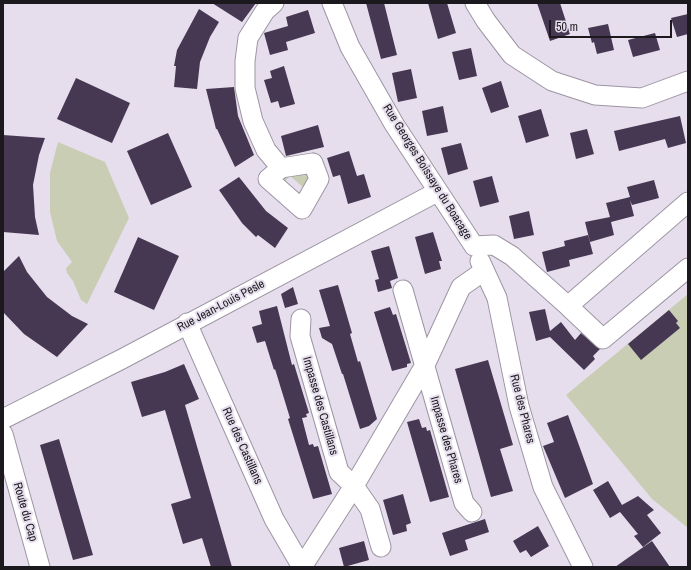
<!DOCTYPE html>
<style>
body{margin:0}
#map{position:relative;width:691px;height:570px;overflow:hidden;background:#e6deed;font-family:"Archivo Narrow",sans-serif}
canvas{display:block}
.frame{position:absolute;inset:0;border:4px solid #1b191e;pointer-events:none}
.scale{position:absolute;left:549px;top:20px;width:123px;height:18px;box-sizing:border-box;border:2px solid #1b191e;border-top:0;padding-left:5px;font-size:12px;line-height:14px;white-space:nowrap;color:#1b191e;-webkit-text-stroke:3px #e6deed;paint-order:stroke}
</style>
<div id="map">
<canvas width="691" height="570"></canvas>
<div class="frame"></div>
<div class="scale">50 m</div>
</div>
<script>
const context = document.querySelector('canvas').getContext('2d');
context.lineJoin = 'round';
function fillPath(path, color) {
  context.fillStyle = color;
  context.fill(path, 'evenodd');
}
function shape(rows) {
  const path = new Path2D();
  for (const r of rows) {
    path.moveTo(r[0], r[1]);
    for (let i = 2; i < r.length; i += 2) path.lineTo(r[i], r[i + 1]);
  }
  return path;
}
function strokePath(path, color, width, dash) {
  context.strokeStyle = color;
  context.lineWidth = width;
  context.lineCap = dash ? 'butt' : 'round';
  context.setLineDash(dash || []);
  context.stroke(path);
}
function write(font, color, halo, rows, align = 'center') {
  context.font = font + ' "Archivo Narrow",sans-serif';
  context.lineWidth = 4;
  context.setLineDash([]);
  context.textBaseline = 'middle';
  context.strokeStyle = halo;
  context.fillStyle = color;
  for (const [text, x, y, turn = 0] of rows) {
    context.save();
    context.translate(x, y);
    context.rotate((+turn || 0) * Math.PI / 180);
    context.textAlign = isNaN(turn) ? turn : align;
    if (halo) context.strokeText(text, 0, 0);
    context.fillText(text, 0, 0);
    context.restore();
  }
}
fillPath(shape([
 [58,142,105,162,129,218,87,304,81,300,73,281,67,273,66,268,72,262,57,241,50,212,50,173],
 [306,173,309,181,305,191,297,197,304,188,290,176,282,185,282,178,285,176],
 [688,294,688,528,652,499,566,395]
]), '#c8cdb4');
fillPath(shape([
 [212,3,256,3,242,22],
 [366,3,384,3,397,55,381,59],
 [428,3,447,3,456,33,438,39],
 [537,3,560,3,570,34,550,41],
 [199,9,219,22,210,37,200,62,197,89,174,87,176,66,174,66,177,50],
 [308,10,315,33,286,42,288,50,270,55,264,33,288,26,286,17],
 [688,14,688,34,677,37,671,18],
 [608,24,614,50,597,54,594,42,592,43,588,28],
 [655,33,660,50,633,57,628,40],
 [471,48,477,76,459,80,452,52],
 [284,66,295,104,280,108,278,101,271,103,264,80,272,78,270,71],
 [411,69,417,98,398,102,392,73],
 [76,78,130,103,112,143,57,119],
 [501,81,509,107,491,113,482,88],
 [234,87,238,116,254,155,235,167,217,129,216,129,206,89],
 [443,106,448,132,427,136,422,111],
 [541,109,549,136,526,143,518,116],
 [680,116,686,143,668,148,665,139,619,151,614,131],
 [318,125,324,147,286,156,281,136],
 [587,129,594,154,576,159,570,133],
 [168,133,192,187,151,205,127,151],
 [3,135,45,138,39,155,33,185,35,217,39,235,3,232],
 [461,143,468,169,448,175,441,148],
 [349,151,357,176,364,174,371,197,348,204,340,175,333,177,327,158],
 [492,176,499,202,480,207,473,181],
 [239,177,266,211,288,228,275,248,258,235,256,237,242,223,219,190],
 [654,180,659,198,632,205,630,200,634,216,611,222,614,235,590,242,585,222,610,217,606,203,630,197,627,187],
 [529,211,534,235,514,239,509,216],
 [433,232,442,261,439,261,441,269,425,274,415,237],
 [588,235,593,254,569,260,570,266,547,272,542,252,565,246,564,241],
 [138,237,179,256,154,310,114,292],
 [389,246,398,278,390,281,392,288,378,292,375,280,379,279,371,251],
 [19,256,27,272,47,297,72,316,88,324,57,357,24,334,3,312,3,272],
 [338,285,352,333,350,334,358,362,360,361,377,419,369,426,360,429,343,374,342,374,332,344,322,338,319,328,330,326,319,290],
 [293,287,298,304,285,308,281,294],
 [277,306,292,365,294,364,309,413,306,414,307,417,302,418,309,445,313,444,314,447,318,446,332,494,313,499,288,419,290,418,275,369,274,370,265,341,257,343,252,327,262,324,259,311],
 [390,307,393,315,396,314,411,363,407,364,407,367,392,371,374,312],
 [545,309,550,331,561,322,575,340,581,333,600,349,593,356,595,359,584,370,550,337,536,341,529,312],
 [669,310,678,321,676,323,680,328,641,360,628,344],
 [488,360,513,445,500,449,513,491,491,497,455,369],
 [184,364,199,399,185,405,232,567,211,567,202,538,183,544,171,504,191,498,165,410,142,417,131,382,165,372],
 [568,415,593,484,565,498,543,446,554,442,547,423],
 [419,419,422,428,426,427,427,431,430,430,449,497,430,502,407,422],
 [59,439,93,555,73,560,40,445],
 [608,481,622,505,638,496,654,510,647,515,661,533,643,547,634,536,638,534,620,512,610,518,593,490],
 [403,494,411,523,406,525,407,531,393,535,383,500],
 [485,519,489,532,465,540,468,550,450,556,442,533],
 [538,526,549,546,531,557,526,550,520,553,513,541],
 [364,541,369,560,344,567,339,548],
 [652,541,670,567,615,567]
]), '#463752');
const minor = shape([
 [274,3,265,11,248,38,245,61,245,88,253,121,266,150,281,168],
 [332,3,350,47,394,124,474,246,494,245,512,256,568,306,688,202],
 [475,3,486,21,512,55,552,81,595,95,642,98,688,81],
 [313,163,319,179,302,209,268,179,281,168,313,163],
 [480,261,497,298,519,406,543,487,583,567],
 [403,290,464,503,472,512],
 [568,306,603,339,688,268],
 [301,319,300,336,339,472,354,486,370,509,381,547],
 [187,323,274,519,302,567],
 [3,419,122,359,437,192],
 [3,434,40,567],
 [302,567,354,486,425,365,461,287,484,271]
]);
strokePath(minor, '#9d95a3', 21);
strokePath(minor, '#fff', 19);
write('12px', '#1b191e', '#e6deed', [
 ["Rue Georges Boissaye du Boacage",427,172,58],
 ["Rue Jean-Louis Pesle",221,306,-28],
 ["Impasse des Castillans",320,406,74],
 ["Rue des Phares",522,409,76],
 ["Impasse des Phares",446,440,74],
 ["Rue des Castillans",242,446,66],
 ["Route du Cap",25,512,74]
]);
</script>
